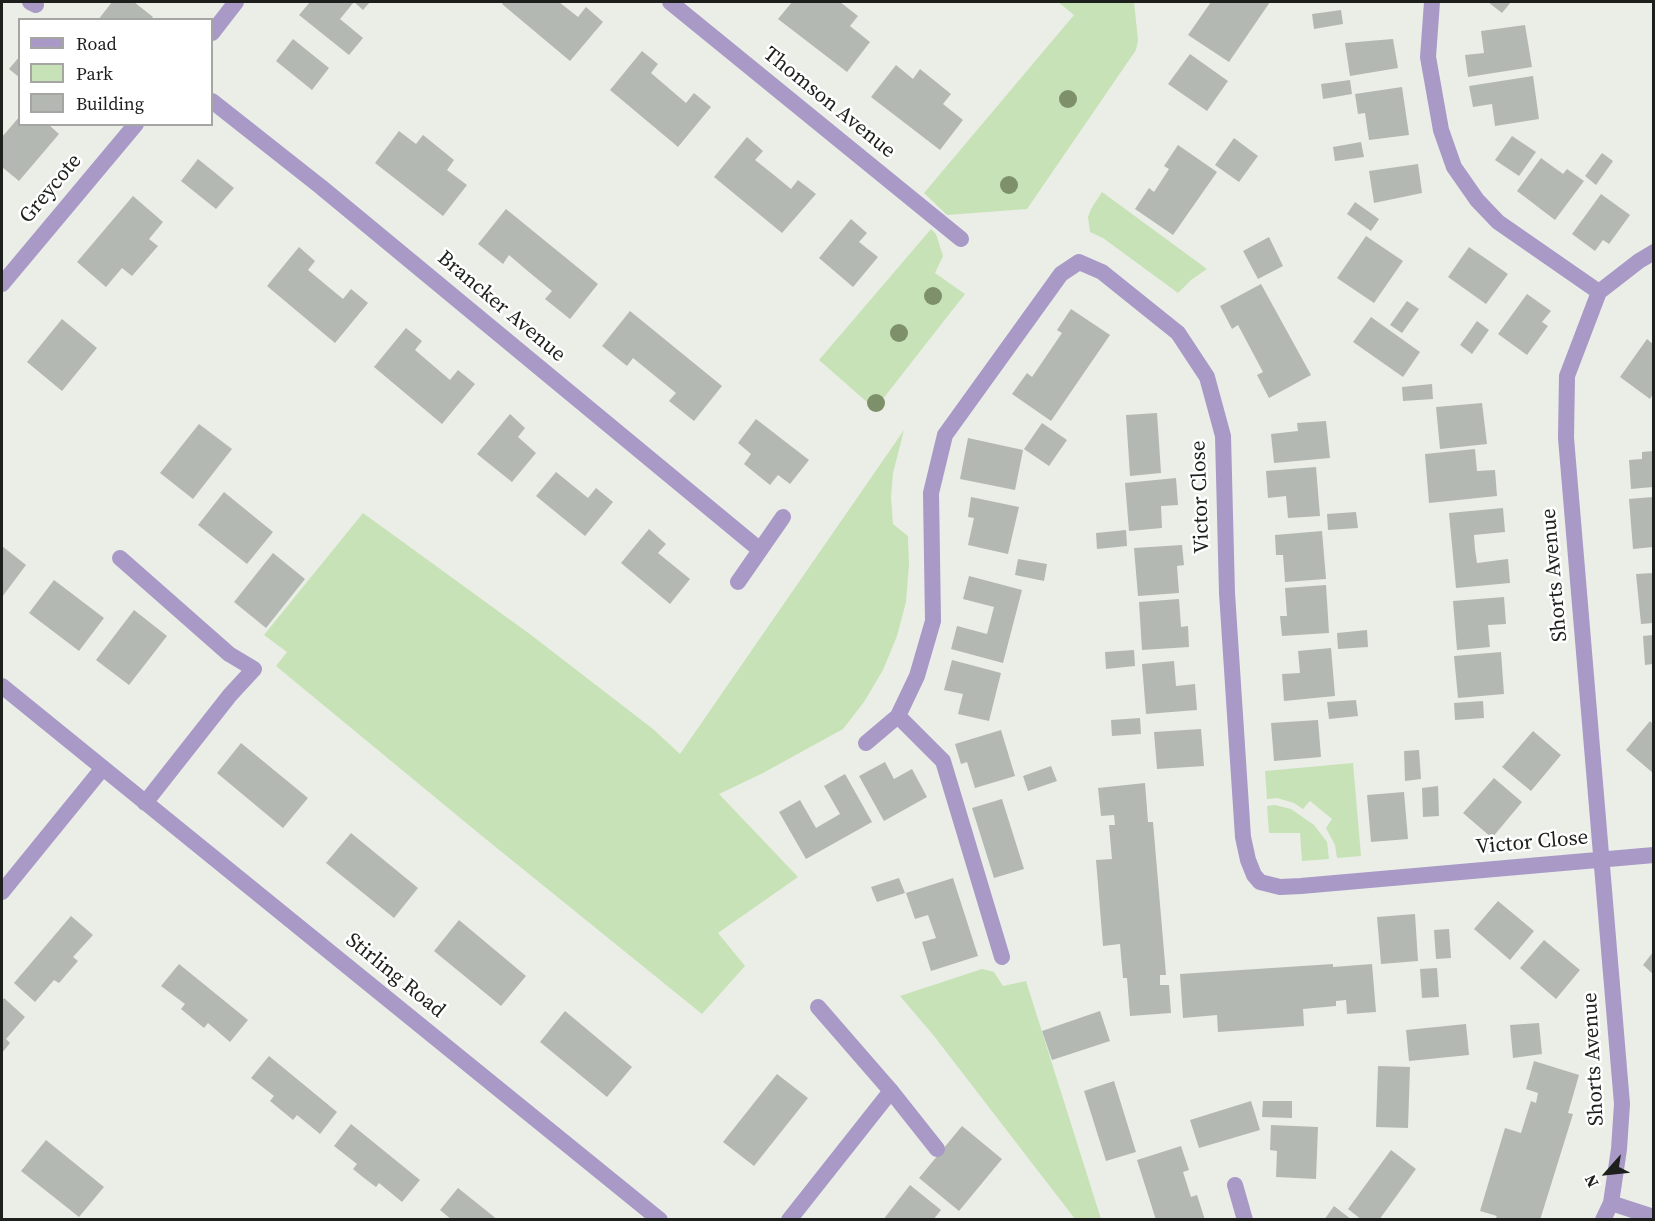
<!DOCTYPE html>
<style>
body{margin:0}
#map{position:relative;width:1655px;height:1221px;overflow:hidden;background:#eaeee7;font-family:"Source Serif 4",serif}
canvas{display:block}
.frame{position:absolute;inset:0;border:3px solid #1d1f1c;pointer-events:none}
.legend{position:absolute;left:18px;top:18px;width:195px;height:108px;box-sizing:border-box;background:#fff;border:2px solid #a5a5a4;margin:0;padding:8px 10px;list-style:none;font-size:18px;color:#1d1f1c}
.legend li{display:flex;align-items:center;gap:12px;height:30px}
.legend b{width:30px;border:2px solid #a5a5a4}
.north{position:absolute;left:1577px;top:1143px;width:60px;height:60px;-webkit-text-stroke:4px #fff;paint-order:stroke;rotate:243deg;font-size:16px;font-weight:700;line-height:24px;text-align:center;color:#1d1f1c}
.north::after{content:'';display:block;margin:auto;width:21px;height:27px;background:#1d1f1c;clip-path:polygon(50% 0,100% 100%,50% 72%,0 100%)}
</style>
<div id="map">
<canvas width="1655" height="1221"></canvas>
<div class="frame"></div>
<ul class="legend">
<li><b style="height:8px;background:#a899c7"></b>Road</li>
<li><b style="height:16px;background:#c7e2b6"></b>Park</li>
<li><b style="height:16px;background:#b4b8b2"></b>Building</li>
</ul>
<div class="north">N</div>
</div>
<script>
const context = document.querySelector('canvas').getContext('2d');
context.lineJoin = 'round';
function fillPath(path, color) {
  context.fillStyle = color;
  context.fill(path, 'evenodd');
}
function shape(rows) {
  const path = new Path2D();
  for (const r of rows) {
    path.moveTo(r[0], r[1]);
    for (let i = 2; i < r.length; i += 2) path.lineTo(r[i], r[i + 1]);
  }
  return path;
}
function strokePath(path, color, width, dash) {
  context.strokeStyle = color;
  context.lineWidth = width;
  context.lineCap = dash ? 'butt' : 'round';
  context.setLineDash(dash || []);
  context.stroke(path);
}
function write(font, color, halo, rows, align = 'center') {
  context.font = font + ' "Source Serif 4",serif';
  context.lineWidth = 5;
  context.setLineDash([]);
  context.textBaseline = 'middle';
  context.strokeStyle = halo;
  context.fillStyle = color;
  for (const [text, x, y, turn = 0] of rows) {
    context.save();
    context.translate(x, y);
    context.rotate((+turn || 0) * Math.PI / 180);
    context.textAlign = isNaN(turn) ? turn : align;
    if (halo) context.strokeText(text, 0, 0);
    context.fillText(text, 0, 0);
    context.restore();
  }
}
fillPath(shape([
 [1058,2,1134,2,1138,40,1136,50,1027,209,947,215,924,193,1074,15],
 [1102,192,1207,269,1191,280,1178,293,1103,238,1090,232,1088,217,1091,209],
 [931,229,936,234,943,256,935,273,965,294,875,409,819,360],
 [904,430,893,473,891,497,893,524,908,536,909,565,906,602,897,636,883,670,864,702,843,729,763,773,719,794,798,877,718,933,745,966,702,1014,482,836,276,666,287,652,264,635,363,513,531,635,653,729,680,754],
 [1353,763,1361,856,1337,858,1335,845,1326,828,1332,819,1310,801,1303,809,1294,803,1277,798,1267,799,1265,771],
 [1275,805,1291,809,1314,825,1327,842,1329,859,1302,861,1300,833,1269,833,1267,806],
 [982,969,994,972,1003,986,1026,981,1101,1219,1075,1219,934,1036,900,996]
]), '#c7e2b6');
fillPath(shape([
 [112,2,134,2,153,17,151,20,98,20],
 [310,2,370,2,363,10,354,2,340,19,363,38,349,55,299,15],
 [504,2,559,2,578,17,586,7,603,22,570,61,502,4],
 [792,2,840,2,858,16,850,26,870,42,847,72,778,19],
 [1211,2,1270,2,1229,62,1188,35],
 [1488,2,1511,2,1502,13],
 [1341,10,1343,24,1314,29,1312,14],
 [1525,25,1532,67,1468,77,1465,55,1484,53,1481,31],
 [293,39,329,68,312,90,276,61],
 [1393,39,1398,68,1350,76,1345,43],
 [642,51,658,64,651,73,686,103,694,93,711,107,678,147,610,90],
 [1190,54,1228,81,1207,111,1168,84],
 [20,56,20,78,9,69],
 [896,65,913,79,920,69,951,94,943,104,963,120,940,150,871,97],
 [1533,76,1539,119,1495,126,1492,104,1473,107,1469,86],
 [1350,80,1352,94,1323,99,1321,84],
 [1402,87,1409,135,1369,140,1365,113,1358,114,1355,94],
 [20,116,20,124,48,124,59,134,19,181,2,167,2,137],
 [399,131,416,144,423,135,454,160,447,170,467,185,443,216,375,163],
 [1512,136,1536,152,1519,176,1495,160],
 [747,137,763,151,755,160,774,175,791,189,798,180,816,194,782,233,714,177],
 [1234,138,1258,156,1239,182,1215,165],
 [1361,142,1364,157,1335,161,1333,147],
 [1178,145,1217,172,1173,235,1135,209,1149,188,1154,192,1169,169,1164,166],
 [1602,153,1613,161,1596,185,1585,176],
 [1541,158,1563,174,1567,169,1584,181,1555,220,1517,191],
 [198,159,234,188,216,209,181,181],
 [1418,164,1422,193,1374,203,1369,171],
 [1601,194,1630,215,1609,244,1603,240,1595,251,1572,234],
 [133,196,163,222,149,239,158,246,132,276,122,268,106,287,77,262],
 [1355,202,1379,219,1371,231,1347,214],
 [506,209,598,284,570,319,545,299,552,291,530,273,509,255,503,264,478,244],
 [851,219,867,233,859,242,878,257,853,287,819,258],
 [1366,236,1403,261,1374,303,1337,278],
 [1269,237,1283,266,1258,279,1243,251],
 [299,247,315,261,308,270,343,299,351,289,368,303,335,343,267,286],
 [1469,247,1508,274,1486,304,1448,277],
 [1261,284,1311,375,1269,398,1257,375,1263,372,1238,325,1232,329,1220,306],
 [1527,294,1551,311,1542,322,1548,326,1527,355,1498,334],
 [1407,301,1419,309,1402,333,1390,325],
 [1071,309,1110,335,1051,421,1012,394,1027,373,1032,377,1062,333,1057,330],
 [630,311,722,386,694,421,669,401,676,393,633,358,627,366,602,346],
 [1371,317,1420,352,1403,377,1353,342],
 [62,319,97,348,62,391,27,362],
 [1477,321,1489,330,1472,354,1460,345],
 [406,328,422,341,415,350,450,380,458,370,475,384,442,424,374,367],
 [1647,339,1653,344,1653,394,1650,399,1620,377],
 [1432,384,1433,399,1403,401,1402,387],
 [1482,403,1487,444,1440,449,1436,407],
 [1157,413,1161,473,1130,476,1126,415],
 [510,414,525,428,518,437,536,453,512,482,477,454],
 [756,419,809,460,790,484,778,475,770,485,744,464,751,454,738,443],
 [1326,421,1330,458,1274,463,1271,434,1298,431,1297,423],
 [1042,423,1067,440,1049,466,1024,449],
 [199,424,232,449,193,499,160,473],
 [968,438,1023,450,1015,490,960,479],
 [1475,449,1477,471,1495,470,1497,496,1429,503,1425,454],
 [1653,451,1653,487,1631,489,1629,460,1642,459,1642,452],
 [1316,467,1320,516,1288,518,1286,496,1268,498,1266,471],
 [556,472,588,498,596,488,613,502,585,536,536,496],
 [1176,478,1178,505,1161,506,1162,528,1129,531,1125,483],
 [224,492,273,532,247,564,198,525],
 [971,497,1019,507,1008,554,968,545,974,518,968,517],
 [1653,497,1653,547,1633,549,1629,499],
 [1503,508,1505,532,1474,535,1475,549,1477,563,1508,559,1510,583,1456,588,1449,513],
 [1356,512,1358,528,1328,530,1327,514],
 [649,529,666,544,658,553,690,579,670,604,621,563],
 [1126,530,1127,546,1097,549,1096,533],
 [1322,531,1326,579,1285,582,1283,555,1276,555,1275,535],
 [1182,545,1184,565,1177,566,1179,593,1138,596,1134,548],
 [2,546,26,565,2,597],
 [273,553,305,579,266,628,234,602],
 [1018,559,1047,564,1044,581,1015,575],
 [1653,573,1653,623,1641,624,1636,574],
 [969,576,1022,590,1003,663,951,649,957,626,987,634,994,607,963,599],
 [54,580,104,618,79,651,29,613],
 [1326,585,1329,633,1282,636,1280,616,1287,616,1285,588],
 [1504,597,1506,624,1488,625,1490,647,1457,650,1453,601],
 [1179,599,1181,627,1188,626,1189,647,1142,650,1139,602],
 [134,610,167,636,129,685,96,660],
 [1367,630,1368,647,1338,649,1337,633],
 [1653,635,1653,664,1645,665,1643,636],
 [1331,648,1335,696,1284,701,1282,674,1300,673,1298,651],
 [1134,650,1135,666,1106,669,1105,652],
 [1501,652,1504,694,1458,698,1454,656],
 [952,660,1001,673,989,721,958,714,963,694,944,690],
 [1174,661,1176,686,1195,684,1197,710,1146,714,1142,664],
 [1356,700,1358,716,1329,719,1327,702],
 [1483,701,1484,718,1455,720,1454,703],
 [1140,718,1141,734,1112,736,1111,720],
 [1318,720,1321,757,1274,761,1271,723],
 [1650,721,1653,724,1653,773,1626,750],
 [1201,729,1204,766,1157,769,1154,732],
 [1001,730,1015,776,975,788,967,762,961,764,955,744],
 [1533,731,1561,755,1531,791,1502,767],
 [241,743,308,798,283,828,217,773],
 [1419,750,1421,779,1405,781,1404,751],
 [885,762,894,779,912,769,927,797,884,821,859,776],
 [1051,766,1057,781,1028,791,1023,776],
 [845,774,872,822,806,859,779,812,800,800,816,828,840,814,824,786],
 [1494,778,1522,802,1492,838,1463,813],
 [1145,783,1148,822,1153,822,1166,975,1160,975,1160,985,1169,985,1171,1013,1130,1016,1127,978,1123,978,1120,944,1103,946,1096,860,1112,859,1109,825,1115,825,1114,815,1101,816,1098,788],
 [1438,786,1439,816,1423,817,1422,788],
 [1404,792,1408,839,1371,842,1367,795],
 [1002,799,1024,869,994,878,972,808],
 [351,833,418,888,394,918,326,863],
 [899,878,905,893,877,902,871,887],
 [953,878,978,956,931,971,922,942,936,938,928,915,915,919,906,893],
 [1498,901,1534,931,1510,960,1474,929],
 [1415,914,1418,961,1381,964,1377,917],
 [71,916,93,935,73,957,78,961,59,983,54,980,35,1002,14,983],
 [459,920,526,976,501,1006,434,951],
 [1449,929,1451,958,1436,959,1434,930],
 [1544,940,1580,970,1556,999,1520,968],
 [1653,952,1653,974,1643,965],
 [179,964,248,1020,230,1042,208,1023,204,1028,181,1009,185,1004,161,986],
 [1333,964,1333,967,1372,964,1376,1012,1347,1014,1346,1000,1336,1001,1336,1006,1303,1009,1304,1026,1218,1032,1217,1015,1183,1018,1180,974],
 [1437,968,1439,997,1422,998,1420,969],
 [4,998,25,1017,6,1039,10,1043,2,1053,2,1001],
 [565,1011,632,1067,607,1097,540,1042],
 [1100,1011,1110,1041,1052,1060,1042,1031],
 [1539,1023,1542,1054,1513,1058,1510,1025],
 [1466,1024,1469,1055,1409,1061,1406,1030],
 [269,1056,337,1112,320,1134,297,1115,293,1120,270,1101,274,1096,251,1078],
 [1534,1061,1579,1075,1568,1113,1573,1114,1540,1220,1495,1220,1497,1216,1480,1211,1505,1128,1521,1133,1531,1101,1536,1103,1538,1093,1526,1089],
 [1378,1066,1410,1067,1408,1128,1376,1127],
 [777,1074,808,1098,754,1166,723,1142],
 [1114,1081,1136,1152,1106,1161,1084,1091],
 [1251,1101,1260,1130,1199,1148,1190,1120],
 [1263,1101,1292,1101,1292,1118,1262,1117],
 [351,1124,420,1180,402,1202,379,1183,376,1187,364,1178,353,1169,357,1164,334,1146],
 [1271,1125,1318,1127,1316,1179,1276,1177,1277,1151,1270,1150],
 [962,1126,1002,1159,959,1211,919,1178],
 [46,1140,104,1187,79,1217,21,1171],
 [1181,1146,1189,1170,1183,1172,1191,1197,1197,1195,1205,1220,1156,1220,1137,1160],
 [1391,1150,1416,1169,1379,1220,1362,1220,1348,1209],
 [910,1185,941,1210,933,1220,883,1220],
 [458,1188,493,1216,497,1220,452,1220,440,1210],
 [1334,1206,1352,1220,1324,1220]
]), '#b4b8b2');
strokePath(shape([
 [818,1007,891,1091,937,1149],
 [1235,1185,1245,1220]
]), '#a899c7', 16);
strokePath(shape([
 [30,2,36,5],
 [670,2,961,239],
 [1432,2,1428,57,1441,130,1454,167,1477,200,1498,222,1599,292,1567,376,1566,438,1622,1104,1619,1149,1611,1203,1603,1220],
 [212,33,236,2],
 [212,101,321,187,760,550],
 [2,284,136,124],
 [1599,292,1639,261,1654,252],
 [120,558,229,654,254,669,230,695,145,803],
 [738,582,783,517],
 [2,686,660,1220],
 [866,743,898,716],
 [2,892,102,769],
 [1002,957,943,761,898,716,917,676,933,621,931,493,945,435,1061,274,1079,262,1102,272,1178,333,1207,377,1223,436,1227,593,1243,837,1248,860,1254,875,1260,882,1280,887,1301,886,1654,855],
 [1611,1203,1654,1217],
 [789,1220,891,1091]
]), '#a899c7', 16);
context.fillStyle = '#7e906a';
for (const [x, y] of [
 [1068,99],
 [1009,185],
 [933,296],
 [899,333],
 [876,403]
]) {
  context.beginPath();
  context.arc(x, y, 9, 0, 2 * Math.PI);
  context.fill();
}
write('21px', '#1d1f1c', '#fff', [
 ["Thomson Avenue",829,103,39],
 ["Greycote",51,189,-50],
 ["Brancker Avenue",501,307,40],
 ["Victor Close",1201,497,-92],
 ["Shorts Avenue",1555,575,-95],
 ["Victor Close",1532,843,-5],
 ["Stirling Road",395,976,39],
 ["Shorts Avenue",1594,1059,-93]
]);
</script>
